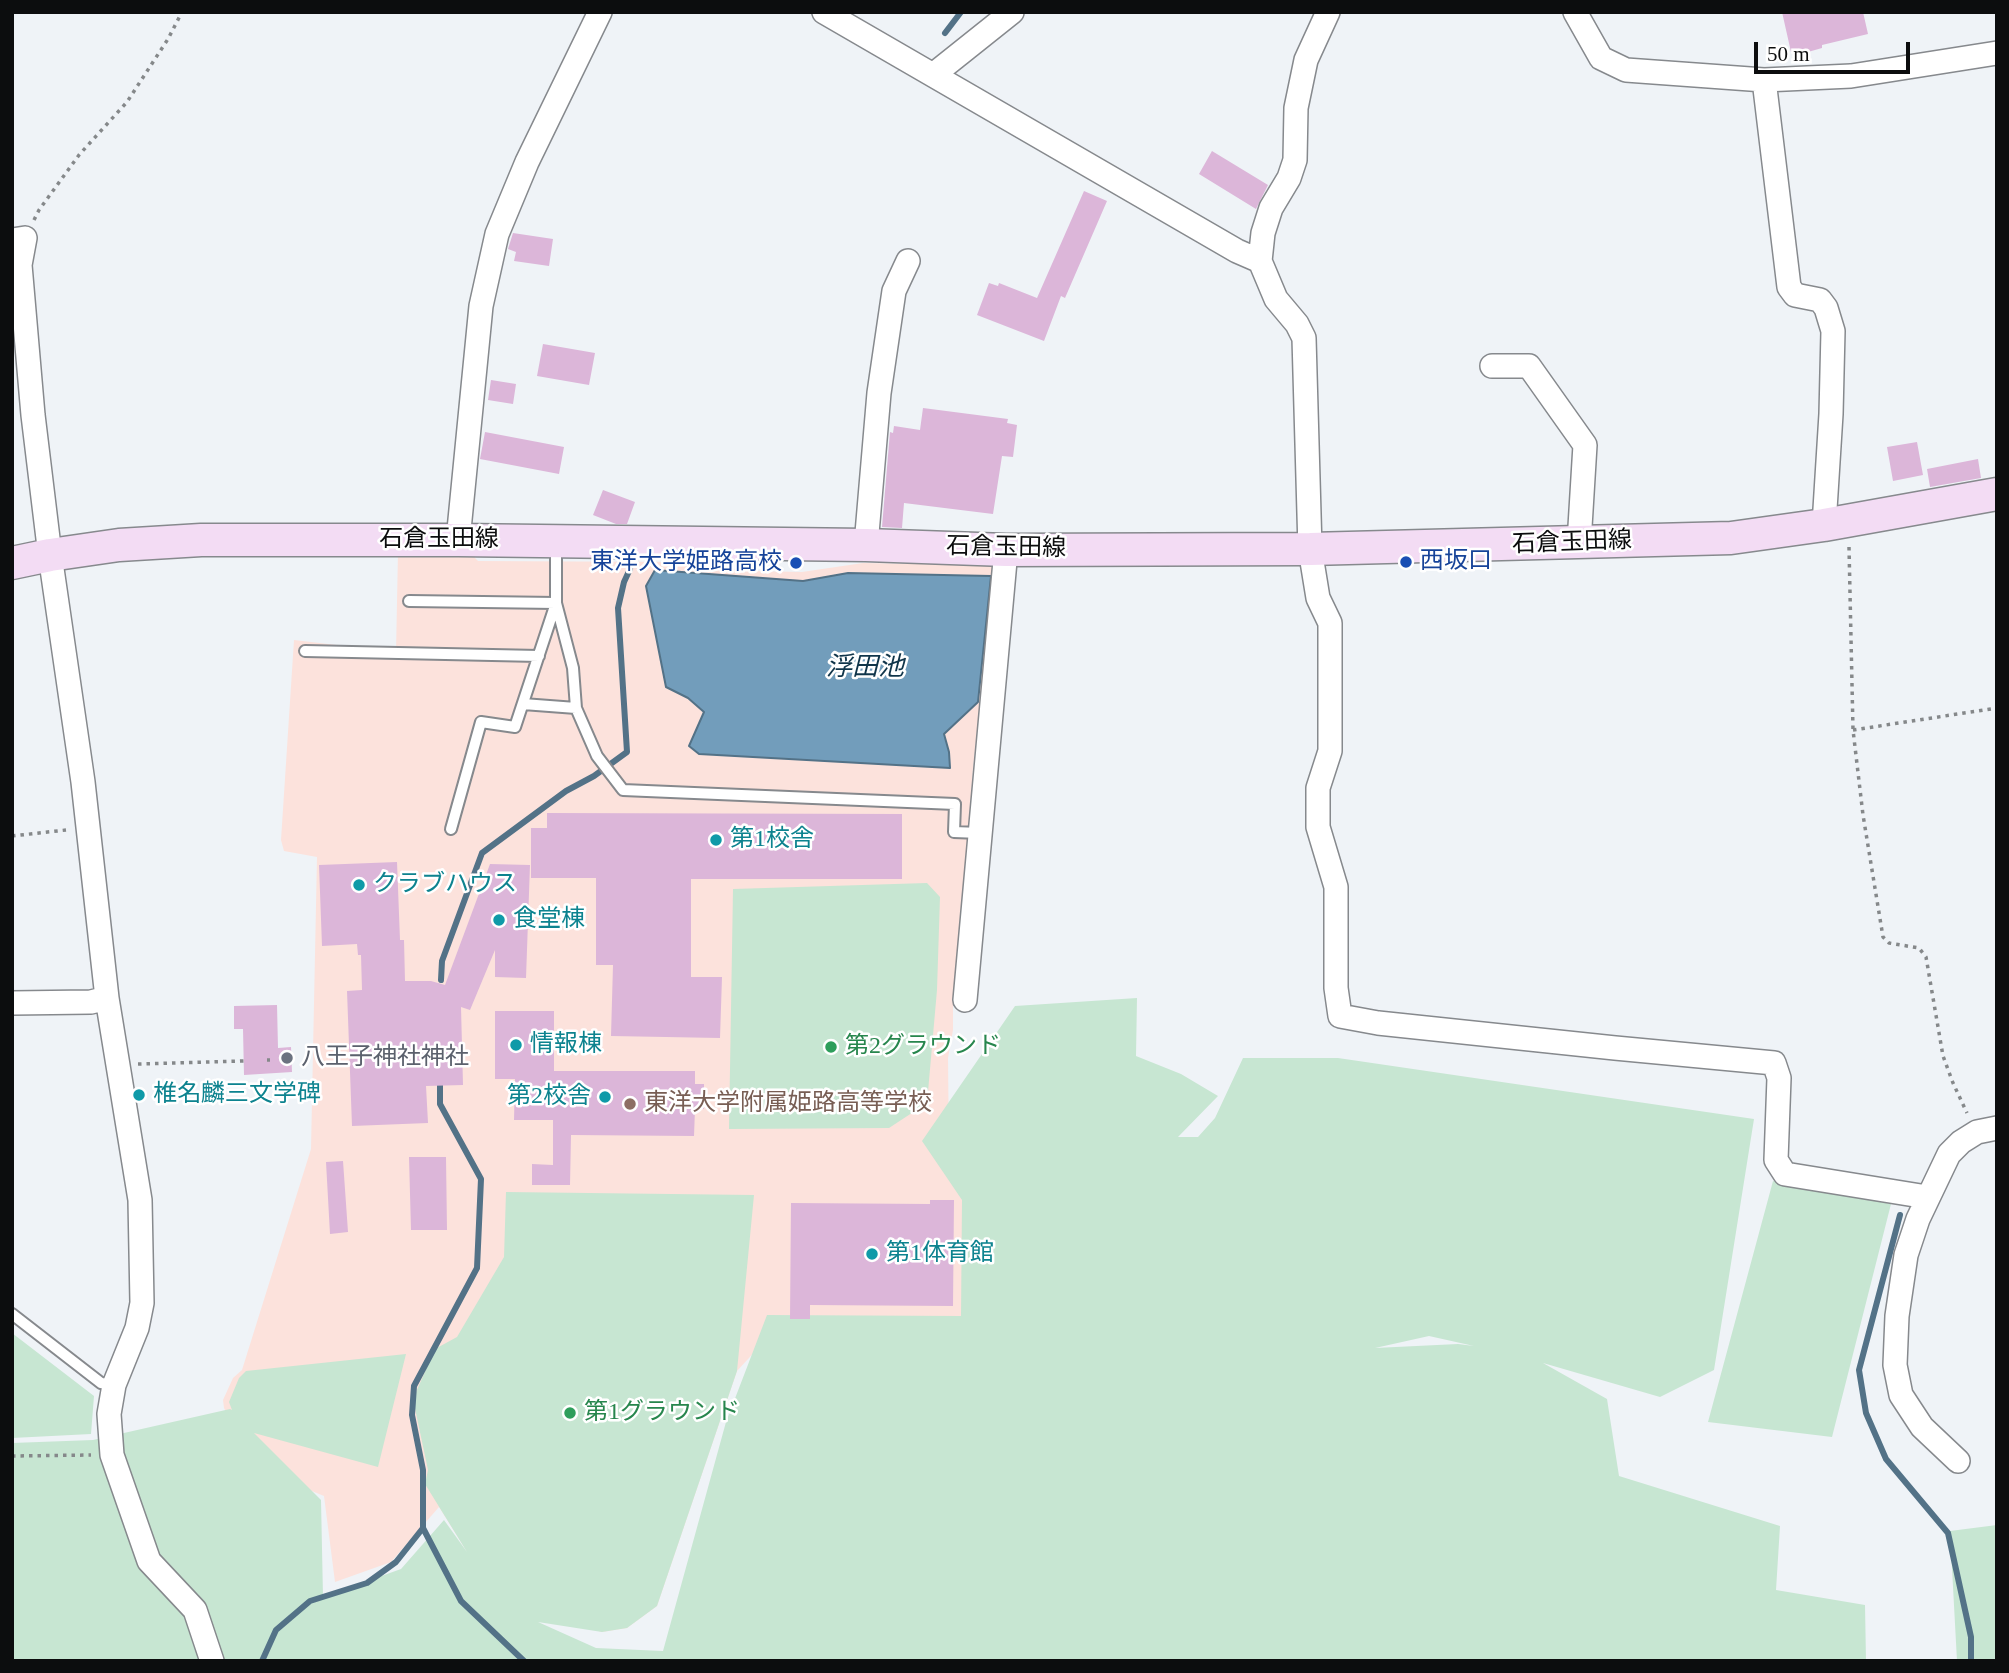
<!DOCTYPE html>
<meta charset="utf-8">
<style>
body{margin:0}
#map{position:relative;width:2009px;height:1673px;overflow:hidden;background:#eff3f7;font-family:"Times New Roman",serif}
canvas{display:block}
.frame{position:absolute;inset:0;border:14px solid #0c0d0e;pointer-events:none}
.scale{position:absolute;left:1754px;top:42px;width:156px;height:32px;box-sizing:border-box;border:4px solid #0c0d0e;border-top:0;padding-left:9px;font-size:21px;line-height:24px;white-space:nowrap;color:#0c0d0e;-webkit-text-stroke:5px #fff;paint-order:stroke}
</style>
<div id="map">
<canvas width="2009" height="1673"></canvas>
<div class="frame"></div>
<div class="scale">50 m</div>
</div>
<script>
const context = document.querySelector('canvas').getContext('2d');
context.lineJoin = 'round';
function fillPath(path, color) {
  context.fillStyle = color;
  context.fill(path, 'evenodd');
}
function shape(rows) {
  const path = new Path2D();
  for (const r of rows) {
    path.moveTo(r[0], r[1]);
    for (let i = 2; i < r.length; i += 2) path.lineTo(r[i], r[i + 1]);
  }
  return path;
}
function strokePath(path, color, width, dash) {
  context.strokeStyle = color;
  context.lineWidth = width;
  context.lineCap = dash ? 'butt' : 'round';
  context.setLineDash(dash || []);
  context.stroke(path);
}
function write(font, color, halo, rows, align = 'center') {
  context.font = font + ' "Times New Roman","Noto Sans JP",serif';
  context.lineWidth = 5;
  context.setLineDash([]);
  context.textBaseline = 'middle';
  context.strokeStyle = halo;
  context.fillStyle = color;
  for (const [text, x, y, turn = 0] of rows) {
    context.save();
    context.translate(x, y);
    context.rotate((+turn || 0) * Math.PI / 180);
    context.textAlign = isNaN(turn) ? turn : align;
    if (halo) context.strokeText(text, 0, 0);
    context.fillText(text, 0, 0);
    context.restore();
  }
}
fillPath(shape([
 [398,552,470,553,478,561,674,562,752,571,802,572,863,563,991,565,995,569,973,768,961,940,953,996,953,1030,948,1058,949,1153,967,1193,962,1316,772,1333,737,1371,657,1606,627,1628,602,1632,500,1604,439,1507,391,1562,335,1582,324,1496,256,1468,224,1408,223,1400,233,1378,242,1370,311,1149,317,857,284,851,281,840,294,640,396,652]
]), '#fce2dc');
fillPath(shape([
 [927,883,940,897,937,990,927,1103,889,1128,729,1129,733,889],
 [1137,998,1136,1056,1181,1074,1218,1096,1178,1137,1198,1137,1215,1118,1243,1058,1338,1058,1754,1119,1714,1370,1660,1397,1543,1363,1607,1399,1619,1476,1780,1526,1776,1590,1865,1605,1866,1661,12,1661,12,1443,93,1440,230,1409,232,1410,229,1402,239,1378,246,1371,406,1354,378,1467,254,1433,321,1500,323,1597,401,1569,444,1520,467,1552,425,1484,428,1470,413,1399,435,1349,457,1337,504,1257,506,1192,754,1195,737,1371,657,1606,627,1628,602,1632,538,1622,596,1648,663,1651,726,1422,767,1315,961,1316,962,1200,922,1141,1015,1006],
 [1429,1336,1474,1346,1458,1344,1375,1348],
 [1773,1181,1891,1204,1832,1437,1708,1422],
 [12,1333,94,1396,91,1434,12,1438],
 [1997,1525,1997,1661,1957,1661,1950,1531]
]), '#c7e6d2');
const water = shape([
 [655,570,803,581,848,573,991,576,978,702,944,734,949,752,950,768,699,754,689,746,704,712,688,698,666,687,646,586,655,570]
]);
fillPath(water, '#729dbb');
strokePath(water, '#537287', 2);
strokePath(shape([
 [945,33,961,12],
 [441,980,442,961,482,853,566,791,594,776,627,752,618,608,624,582,630,569],
 [440,1079,440,1104,481,1179,477,1268,414,1386,412,1415,423,1470,423,1528,461,1601,524,1661],
 [1900,1215,1859,1370,1866,1413,1886,1459,1948,1533,1971,1637,1971,1661],
 [262,1661,276,1630,310,1601,367,1583,396,1562,423,1528]
]), '#537287', 6);
fillPath(shape([
 [1782,12,1863,12,1868,34,1822,45,1822,48,1801,54,1800,50,1791,52],
 [1212,151,1268,185,1256,209,1199,174],
 [1084,191,1107,201,1065,298,1061,296,1044,341,977,315,989,283,998,286,999,283,1037,298],
 [513,233,553,239,549,266,514,261,516,252,508,249],
 [543,344,595,353,589,385,537,376],
 [491,380,516,384,513,404,488,400],
 [923,408,1008,419,1007,423,1017,425,1013,457,1002,456,993,514,904,503,902,528,882,527,890,432,893,433,894,426,920,430],
 [485,432,564,447,559,474,480,459],
 [1917,442,1923,475,1893,481,1887,447],
 [1978,459,1981,478,1930,487,1927,469],
 [603,490,635,502,627,524,616,524,593,515],
 [547,813,902,814,902,879,691,879,691,977,722,977,720,1038,611,1036,613,965,596,965,596,878,531,878,531,828,547,828],
 [397,862,400,940,404,940,405,981,431,981,445,985,490,864,530,865,526,978,495,977,495,950,470,1010,461,1007,463,1085,426,1086,428,1123,352,1126,347,991,362,990,361,955,358,955,357,944,322,946,319,865],
 [277,1005,278,1048,291,1047,292,1072,244,1075,243,1029,234,1029,234,1006],
 [495,1011,554,1011,554,1071,695,1071,695,1084,704,1084,704,1109,695,1109,694,1136,571,1135,570,1185,532,1185,532,1164,553,1165,553,1120,514,1120,515,1079,495,1079],
 [409,1157,446,1157,447,1230,411,1230],
 [343,1161,348,1232,330,1234,326,1162],
 [930,1200,954,1200,953,1306,810,1305,810,1319,790,1319,791,1203,930,1204]
]), '#dcb6d9');
const service = shape([
 [556,544,556,603,573,668,576,708,597,756,623,790,955,804,954,832,980,833],
 [409,601,556,603,515,727,481,722,451,829],
 [305,651,539,656],
 [523,704,576,708],
 [12,1314,101,1383,114,1385]
]);
const minor = shape([
 [824,12,1237,251,1260,261],
 [1328,12,1306,60,1296,108,1295,160,1289,178,1271,208,1263,233,1260,261,1276,299,1297,324,1304,338,1310,549,1318,598,1330,623,1330,751,1318,788,1318,827,1336,887,1336,988,1340,1016,1378,1023,1615,1048,1774,1063,1779,1078,1776,1160,1785,1174,1927,1197],
 [1575,12,1601,58,1626,70,1764,80,1851,76,1997,53],
 [933,75,1012,12],
 [1764,80,1789,287,1795,295,1820,300,1826,308,1833,331,1831,414,1824,525],
 [12,240,25,238,20,265,33,415,50,555,83,782,107,998,140,1200,142,1303,137,1328,114,1385,109,1414,112,1455,149,1561,195,1610,212,1661],
 [1492,366,1529,366,1585,445,1579,543],
 [458,540,481,306,497,234,527,162,600,12],
 [866,545,879,393,894,291,908,261],
 [965,1000,1006,550],
 [12,1003,91,1002,107,998],
 [1958,1461,1922,1427,1901,1395,1895,1365,1897,1316,1906,1255,1918,1219,1949,1154,1961,1142,1977,1132,1997,1128]
]);
const secondary = shape([
 [12,563,50,555,119,545,201,540,458,540,866,545,1006,550,1310,549,1731,538,1824,525,1997,494]
]);
strokePath(service, '#86898d', 14);
strokePath(minor, '#86898d', 26);
strokePath(secondary, '#86898d', 35);
strokePath(shape([
 [34,220,39,210,79,155,127,102,168,39,182,12],
 [1849,547,1853,730,1863,815,1883,937,1889,943,1919,948,1926,957,1943,1056,1953,1083,1967,1113],
 [1853,730,1997,708],
 [12,836,66,830],
 [267,1060,270,1060],
 [138,1064,244,1061],
 [12,1456,91,1455]
]), '#85888a', 3.5, [3.5, 5]);
strokePath(service, '#fff', 10);
strokePath(minor, '#fff', 23);
strokePath(secondary, '#f3dcf4', 32);
for (const [x, y, r, color] of [
 [1406,562,7,"#1a4fb4"],
 [796,563,7,"#1a4fb4"],
 [716,840,7,"#0f9aa8"],
 [359,885,7,"#0f9aa8"],
 [499,920,7,"#0f9aa8"],
 [516,1045,7,"#0f9aa8"],
 [831,1047,7,"#2e9e5b"],
 [287,1058,7,"#6b7280"],
 [139,1095,7,"#0f9aa8"],
 [605,1097,7,"#0f9aa8"],
 [630,1104,7,"#8d6e63"],
 [872,1254,7,"#0f9aa8"],
 [570,1413,7,"#2e9e5b"]
]) {
  const dot = new Path2D();
  dot.arc(x, y, r, 0, 2 * Math.PI);
  context.fillStyle = color;
  context.fill(dot);
  strokePath(dot, '#fff', 2.5);
}
write('24px', '#0c0d0e', '#fff', [
 ["石倉玉田線",439,540],
 ["石倉玉田線",1572,543,-2],
 ["石倉玉田線",1006,548,1]
]);
write('24px', '#164399', '#fff', [
 ["西坂口",1420,562],
 ["東洋大学姫路高校",782,563,"right"]
], 'left');
write('24px', '#0d838f', '#fff', [
 ["第1校舎",730,840],
 ["クラブハウス",373,885],
 ["食堂棟",513,920],
 ["情報棟",530,1045],
 ["椎名麟三文学碑",153,1095],
 ["第2校舎",591,1097,"right"],
 ["第1体育館",886,1254]
], 'left');
write('24px', '#27864d', '#fff', [
 ["第2グラウンド",845,1047],
 ["第1グラウンド",584,1413]
], 'left');
write('24px', '#5b616d', '#fff', [
 ["八王子神社神社",301,1058]
], 'left');
write('24px', '#785e54', '#fff', [
 ["東洋大学附属姫路高等学校",644,1104]
], 'left');
write('italic 26px', '#10354a', '#fff', [
 ["浮田池",865,668]
]);
</script>
